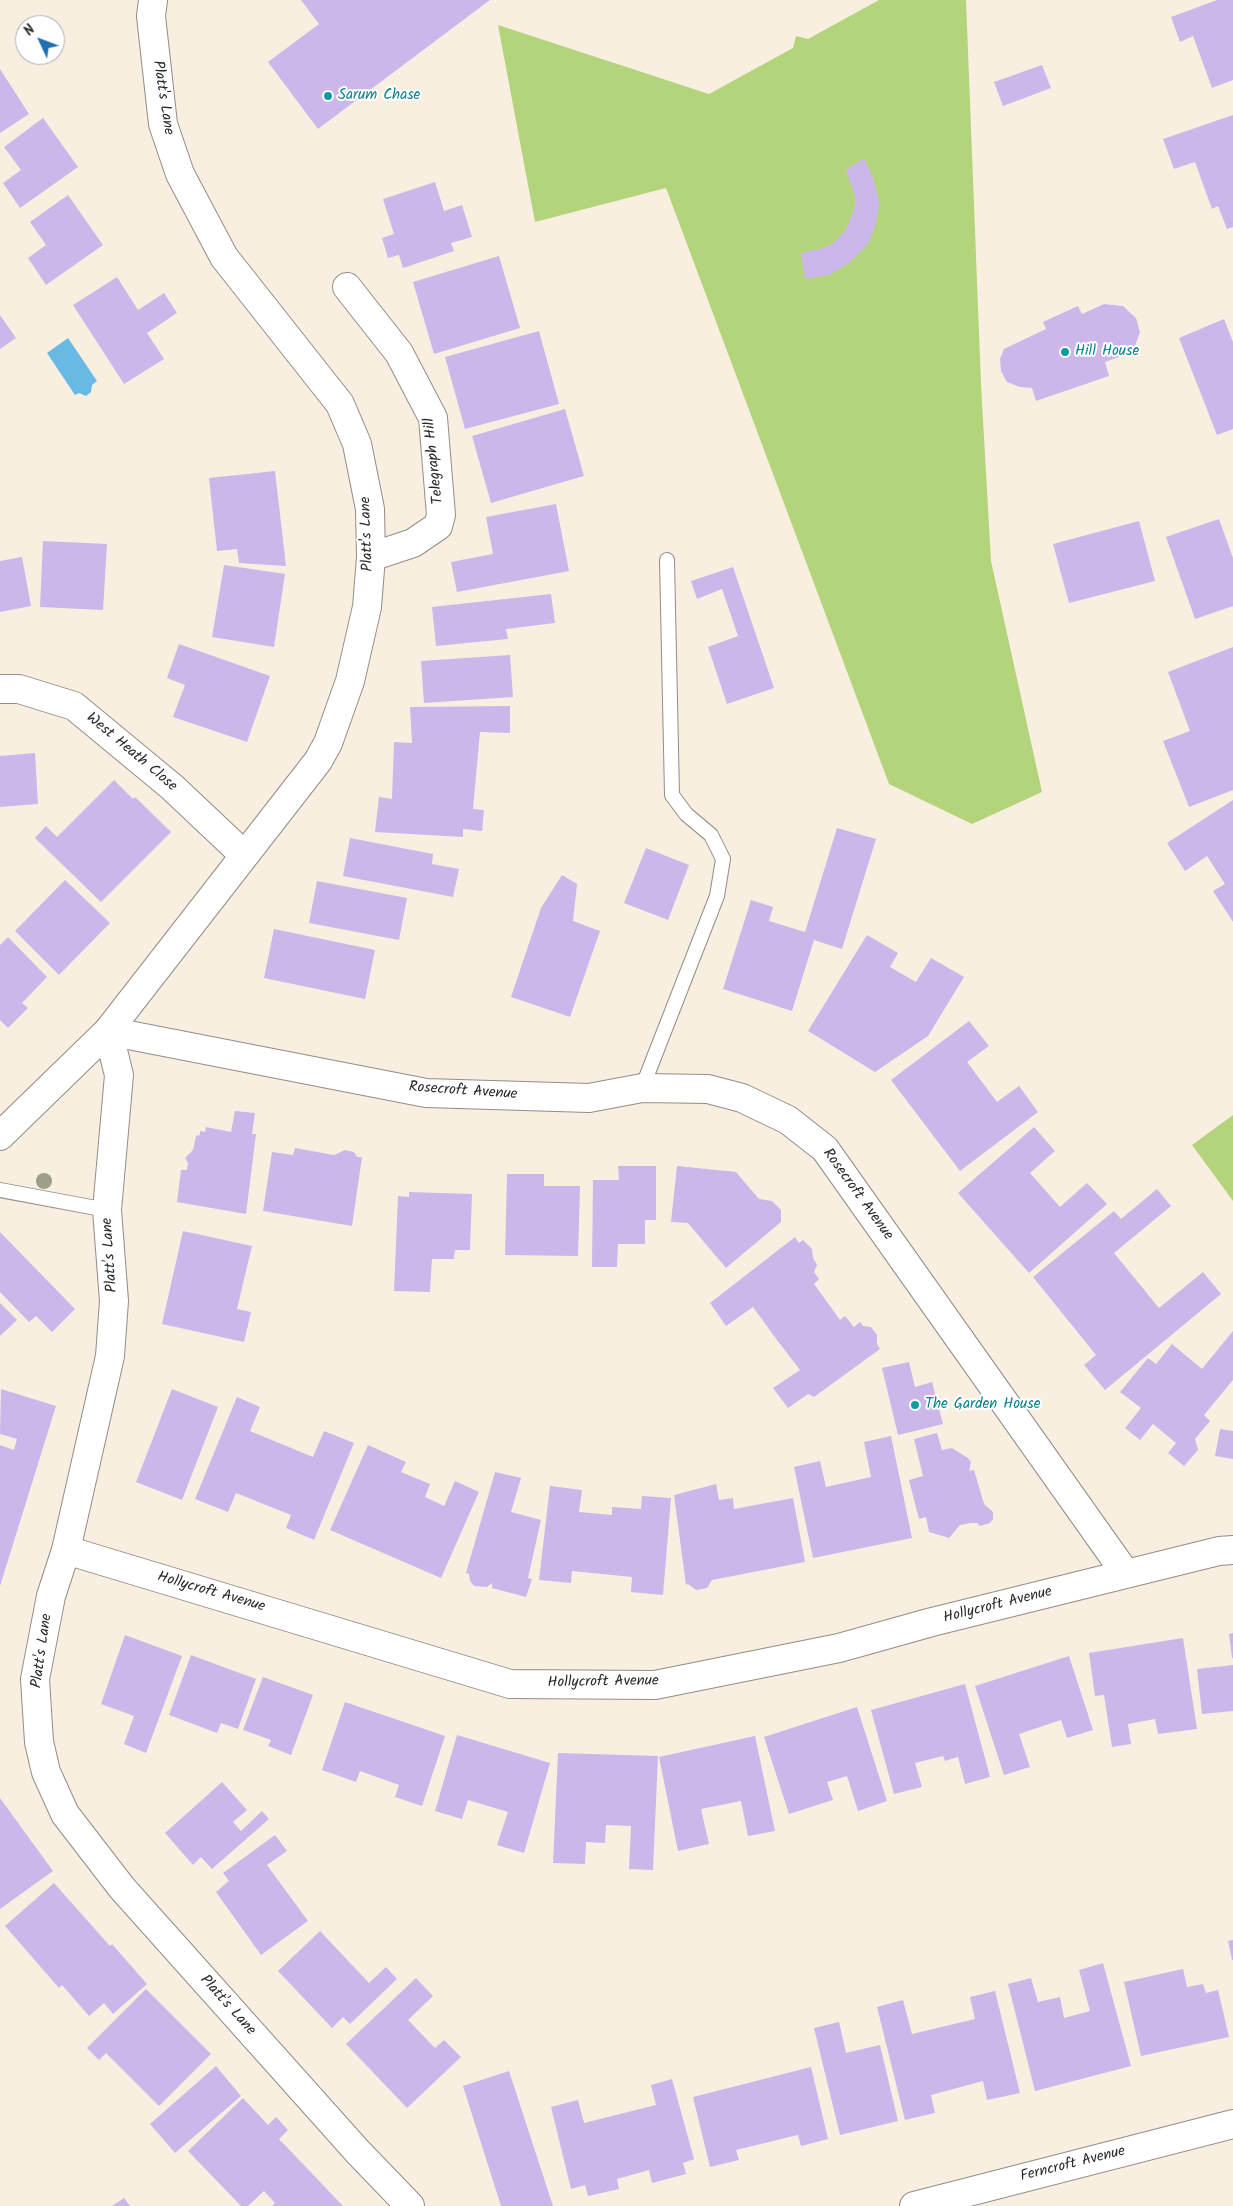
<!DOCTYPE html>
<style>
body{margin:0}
#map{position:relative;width:1233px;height:2206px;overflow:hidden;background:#f9efe1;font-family:Kalam,sans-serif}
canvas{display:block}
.north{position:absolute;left:15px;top:15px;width:50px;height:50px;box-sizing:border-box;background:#fff;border:1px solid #aaa;border-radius:50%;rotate:313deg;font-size:14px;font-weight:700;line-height:20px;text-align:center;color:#2b2b2b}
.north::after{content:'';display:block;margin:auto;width:18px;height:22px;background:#1f6fb2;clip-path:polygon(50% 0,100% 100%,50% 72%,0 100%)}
</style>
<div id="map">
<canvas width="1233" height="2206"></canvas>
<div class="north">N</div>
</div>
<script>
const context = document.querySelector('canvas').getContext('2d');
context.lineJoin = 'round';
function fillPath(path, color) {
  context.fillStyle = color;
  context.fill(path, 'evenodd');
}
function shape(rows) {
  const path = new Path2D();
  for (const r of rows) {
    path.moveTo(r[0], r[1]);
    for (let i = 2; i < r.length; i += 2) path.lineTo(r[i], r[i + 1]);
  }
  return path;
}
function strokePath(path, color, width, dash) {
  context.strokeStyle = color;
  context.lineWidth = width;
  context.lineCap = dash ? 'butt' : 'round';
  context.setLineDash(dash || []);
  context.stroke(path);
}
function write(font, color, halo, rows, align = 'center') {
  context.font = font + ' Kalam,sans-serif';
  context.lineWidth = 4;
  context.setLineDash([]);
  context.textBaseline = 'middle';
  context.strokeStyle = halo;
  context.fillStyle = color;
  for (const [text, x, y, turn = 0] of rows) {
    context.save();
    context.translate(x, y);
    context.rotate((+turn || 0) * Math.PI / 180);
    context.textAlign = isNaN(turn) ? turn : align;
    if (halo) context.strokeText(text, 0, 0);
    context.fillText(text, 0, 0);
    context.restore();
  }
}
fillPath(shape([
 [879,0,966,0,981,384,991,561,1042,792,972,824,889,784,666,188,535,222,498,25,709,94,793,48,796,36,808,39],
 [1233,1115,1233,1201,1192,1145]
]), '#b4d47c');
fillPath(shape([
 [68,338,97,381,92,385,91,392,86,396,79,393,75,395,47,353]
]), '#68b9e3');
fillPath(shape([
 [301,0,490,0,318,129,268,62,319,24],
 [1217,0,1233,0,1233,80,1212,88,1193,36,1180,42,1171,17],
 [1042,65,1051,88,1003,106,994,82],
 [0,69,29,114,0,133],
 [1233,115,1233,227,1227,229,1218,206,1212,209,1195,162,1174,169,1163,139],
 [43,118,78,167,20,208,3,183,21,170,4,147],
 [864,158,874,180,879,203,876,224,868,244,849,263,829,275,805,279,801,253,824,248,833,243,845,231,853,213,856,199,846,170],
 [435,182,444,211,462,205,472,237,451,243,454,251,403,268,399,255,388,258,382,238,394,234,383,199],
 [68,195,103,245,46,285,28,258,46,245,30,222],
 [499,256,520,328,434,354,413,282],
 [117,277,138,310,164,293,177,313,147,333,164,359,124,384,73,305],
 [1104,304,1123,306,1136,318,1140,332,1134,349,1122,356,1105,362,1109,376,1036,401,1032,388,1020,387,1007,382,1001,371,1000,359,1004,349,1046,329,1043,322,1078,306,1082,314],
 [0,315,16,338,0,349],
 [1224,319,1233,342,1233,429,1217,435,1179,338],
 [539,331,559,404,465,429,445,357],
 [565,409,584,476,491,503,472,436],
 [275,471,286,566,239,563,237,549,217,551,209,478],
 [556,504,569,571,457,592,451,562,493,554,486,517],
 [1219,519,1233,558,1233,606,1195,619,1166,537],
 [1139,521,1155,581,1069,603,1053,544],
 [43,541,107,544,103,610,40,607],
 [22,557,31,606,0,612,0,561],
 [224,565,285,574,274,647,212,637],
 [733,567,774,688,727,704,708,647,738,636,722,589,697,599,691,581],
 [551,594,555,623,506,629,508,639,436,646,432,607],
 [179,644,270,676,247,742,173,717,185,685,167,678],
 [1233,647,1233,790,1189,807,1163,741,1190,731,1168,672],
 [510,655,513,697,424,703,421,661],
 [510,706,510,733,480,732,473,809,484,810,482,831,463,829,463,837,375,832,379,797,392,799,394,742,412,743,410,707],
 [35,753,38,804,0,807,0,756],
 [114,780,133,799,135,797,171,832,101,902,35,838,46,826,57,837],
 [1233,800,1233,922,1213,891,1225,884,1207,856,1185,871,1167,843],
 [837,828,876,839,842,949,814,940,792,1011,723,989,751,900,773,907,769,921,805,932],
 [350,838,433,854,432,864,459,869,453,897,343,876],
 [646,848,689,865,668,920,624,903],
 [562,875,577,884,573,921,600,931,570,1017,511,997,541,908],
 [65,880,110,923,59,975,15,931],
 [317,881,407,898,399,940,309,923],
 [274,929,375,950,365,999,264,978],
 [867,935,898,953,890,967,916,982,931,958,964,977,928,1036,875,1072,808,1031],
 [8,937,47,977,22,1003,28,1008,8,1028,0,1020,0,945],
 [969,1021,989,1046,967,1062,997,1102,1019,1086,1038,1112,960,1171,891,1080],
 [235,1111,255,1113,252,1134,256,1134,246,1214,177,1202,181,1170,187,1170,188,1163,185,1158,193,1150,196,1136,200,1135,200,1131,205,1132,206,1127,231,1132],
 [1034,1127,1055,1151,1030,1173,1060,1207,1087,1183,1107,1204,1029,1273,958,1193],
 [295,1148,334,1155,345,1150,354,1152,357,1157,362,1157,352,1226,263,1211,272,1152,293,1155],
 [618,1166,656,1166,656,1220,645,1220,645,1244,618,1244,617,1267,592,1267,593,1180,619,1180],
 [677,1166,736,1172,759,1199,772,1201,781,1210,781,1222,726,1268,688,1223,671,1222],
 [507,1174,544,1174,544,1186,580,1186,578,1256,505,1255],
 [1157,1189,1171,1206,1114,1253,1159,1308,1203,1272,1221,1294,1105,1390,1084,1365,1096,1355,1033,1277,1114,1211,1121,1219],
 [409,1192,472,1194,470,1250,455,1250,454,1259,432,1259,430,1292,394,1291,398,1196,409,1197],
 [183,1231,252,1246,237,1309,251,1312,244,1342,162,1324],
 [0,1232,75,1309,52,1332,36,1316,29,1322,0,1292],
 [795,1237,799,1243,803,1240,812,1249,813,1258,817,1265,814,1272,819,1279,814,1284,840,1320,845,1316,854,1327,860,1322,863,1326,871,1327,877,1335,877,1344,880,1349,814,1397,808,1394,788,1408,773,1388,800,1370,777,1340,753,1307,726,1326,710,1303],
 [0,1303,17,1320,0,1336],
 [1233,1331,1233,1380,1204,1415,1210,1421,1195,1439,1198,1450,1184,1466,1168,1453,1176,1443,1153,1424,1140,1440,1125,1428,1141,1408,1120,1392,1148,1358,1156,1364,1172,1344,1202,1369],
 [909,1362,915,1387,932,1382,943,1424,898,1435,882,1368],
 [1,1389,56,1406,0,1586,0,1445,14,1450,17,1439,0,1434],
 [172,1389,218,1407,182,1500,136,1482],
 [237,1397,260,1407,250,1431,313,1457,324,1431,354,1443,314,1540,286,1528,291,1515,236,1493,228,1512,195,1499],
 [1220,1429,1233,1431,1233,1459,1215,1456],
 [937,1433,942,1450,952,1448,968,1458,971,1462,969,1471,974,1470,984,1504,993,1512,993,1519,990,1523,980,1526,977,1523,971,1523,960,1525,949,1538,929,1532,926,1517,919,1519,909,1480,923,1476,914,1439],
 [891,1436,912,1538,813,1558,794,1467,820,1461,826,1487,871,1477,864,1442],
 [368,1445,406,1462,401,1472,430,1484,425,1497,444,1506,455,1481,479,1492,441,1578,330,1530],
 [495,1472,521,1478,511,1512,541,1520,528,1578,532,1579,526,1597,492,1588,492,1583,487,1587,474,1586,470,1581,469,1574,466,1573],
 [716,1484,719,1500,733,1498,734,1509,793,1498,805,1562,712,1580,707,1588,696,1590,688,1584,686,1585,674,1495],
 [550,1486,582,1490,579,1512,612,1515,612,1507,641,1509,642,1496,671,1498,663,1595,631,1592,632,1577,572,1571,571,1583,539,1580],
 [1233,1633,1233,1658,1232,1658,1229,1634],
 [125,1635,182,1656,146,1753,124,1744,134,1716,101,1704],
 [1183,1638,1197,1729,1158,1734,1155,1719,1128,1724,1131,1744,1112,1747,1104,1695,1095,1696,1089,1653],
 [191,1655,256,1679,238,1729,221,1723,217,1733,169,1715],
 [1069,1656,1093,1730,1067,1738,1061,1720,1019,1734,1030,1767,1004,1775,975,1686],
 [1233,1665,1233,1711,1202,1714,1197,1669],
 [263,1677,313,1695,291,1755,268,1746,271,1740,243,1730],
 [965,1684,990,1777,965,1784,958,1757,945,1761,943,1756,915,1763,922,1787,894,1794,871,1710],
 [345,1702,445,1736,422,1806,395,1797,399,1785,360,1771,356,1782,322,1770],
 [857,1707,887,1801,858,1811,847,1776,827,1782,833,1800,789,1814,764,1737],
 [457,1735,550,1763,524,1853,497,1845,508,1812,468,1800,462,1819,435,1811],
 [755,1736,775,1831,748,1836,741,1801,701,1809,709,1844,678,1851,659,1757],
 [558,1753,658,1756,653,1870,629,1869,631,1826,606,1825,605,1843,586,1842,585,1864,553,1863],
 [222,1782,247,1810,233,1822,241,1831,262,1811,269,1819,212,1869,201,1857,193,1865,165,1833],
 [0,1798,53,1871,0,1909],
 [275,1835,287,1851,267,1865,308,1921,261,1955,216,1892,229,1881,223,1873],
 [54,1883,110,1946,112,1944,147,1984,113,2014,104,2003,89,2016,62,1985,59,1988,5,1926],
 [320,1931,369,1983,386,1967,397,1979,350,2024,343,2017,332,2028,278,1971],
 [1233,1940,1233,1960,1232,1960,1228,1941],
 [1103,1963,1131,2066,1035,2091,1008,1984,1031,1978,1038,2002,1060,1997,1064,2018,1090,2011,1079,1970],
 [1183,1969,1187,1987,1203,1984,1206,1993,1218,1990,1229,2037,1141,2056,1124,1982],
 [416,1978,433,1996,408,2020,435,2048,444,2040,461,2057,407,2108,346,2044],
 [146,1989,211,2054,159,2106,106,2053,99,2060,87,2048],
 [995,1991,1020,2093,987,2100,983,2081,931,2095,935,2113,905,2120,877,2007,903,2000,912,2034,975,2019,970,1997],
 [839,2022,846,2053,880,2045,898,2121,840,2135,814,2028],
 [216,2066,241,2096,175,2153,150,2124],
 [811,2067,828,2139,801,2146,798,2135,736,2150,739,2160,710,2167,693,2097],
 [509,2071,553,2206,501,2206,463,2086],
 [672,2079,694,2159,683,2163,686,2174,652,2183,649,2170,617,2179,619,2189,588,2196,585,2185,571,2189,551,2107,578,2100,584,2123,656,2105,651,2085],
 [243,2098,268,2125,276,2117,288,2130,279,2139,343,2206,272,2206,275,2203,264,2191,248,2206,241,2206,188,2151],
 [124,2198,130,2206,112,2206]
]), '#ccb7ea');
const lane = shape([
 [642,1088,717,896,723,859,711,835,686,814,672,795,667,560],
 [0,1190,107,1210]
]);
const street = shape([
 [347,287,399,353,433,418,441,515,438,526,413,543,371,557],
 [0,689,19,689,74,706,172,787,243,854],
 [108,1031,426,1093,589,1098,642,1088,708,1089,742,1098,788,1120,825,1149,1126,1574],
 [66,1550,510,1684,655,1685,839,1648,932,1622,1126,1574,1219,1551,1233,1550],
 [914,2206,1233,2124]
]);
const secondary = shape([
 [108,1031,119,1075,107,1210,114,1301,110,1356,66,1550,51,1596,35,1679,39,1742,46,1772,65,1814,122,1888,358,2152,410,2206],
 [0,1136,108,1031,318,761,328,743,350,681,367,607,371,557,370,509,357,444,340,404,224,257,180,174,163,124,151,16,153,0]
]);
strokePath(lane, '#928d86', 16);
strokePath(street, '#928d86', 30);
strokePath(secondary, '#928d86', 30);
strokePath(lane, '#fff', 14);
strokePath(street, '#fff', 28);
strokePath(secondary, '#fff', 28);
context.fillStyle = '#9e9f8a';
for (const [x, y] of [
 [44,1181]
]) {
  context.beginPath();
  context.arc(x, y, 8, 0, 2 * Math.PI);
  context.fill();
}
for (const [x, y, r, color] of [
 [328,96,5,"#0f9aa8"],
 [1065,352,5,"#0f9aa8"],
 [915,1405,5,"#0f9aa8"]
]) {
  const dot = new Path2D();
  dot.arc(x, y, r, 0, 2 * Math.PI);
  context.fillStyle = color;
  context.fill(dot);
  strokePath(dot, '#fff', 2);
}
write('15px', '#0d838f', '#fff', [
 ["Sarum Chase",338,96],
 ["Hill House",1075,352],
 ["The Garden House",925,1405]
], 'left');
write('15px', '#2b2b2b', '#fff', [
 ["Platt's Lane",162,98,81],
 ["Telegraph Hill",435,461,-96],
 ["Platt's Lane",368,534,-92],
 ["West Heath Close",131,753,40],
 ["Rosecroft Avenue",463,1092,4],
 ["Rosecroft Avenue",857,1195,54],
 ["Platt's Lane",111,1255,-94],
 ["Hollycroft Avenue",211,1593,16],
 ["Hollycroft Avenue",998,1606,-14],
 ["Platt's Lane",43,1651,-82],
 ["Hollycroft Avenue",603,1683,-1],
 ["Platt's Lane",227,2006,48],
 ["Ferncroft Avenue",1073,2165,-14]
]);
</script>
